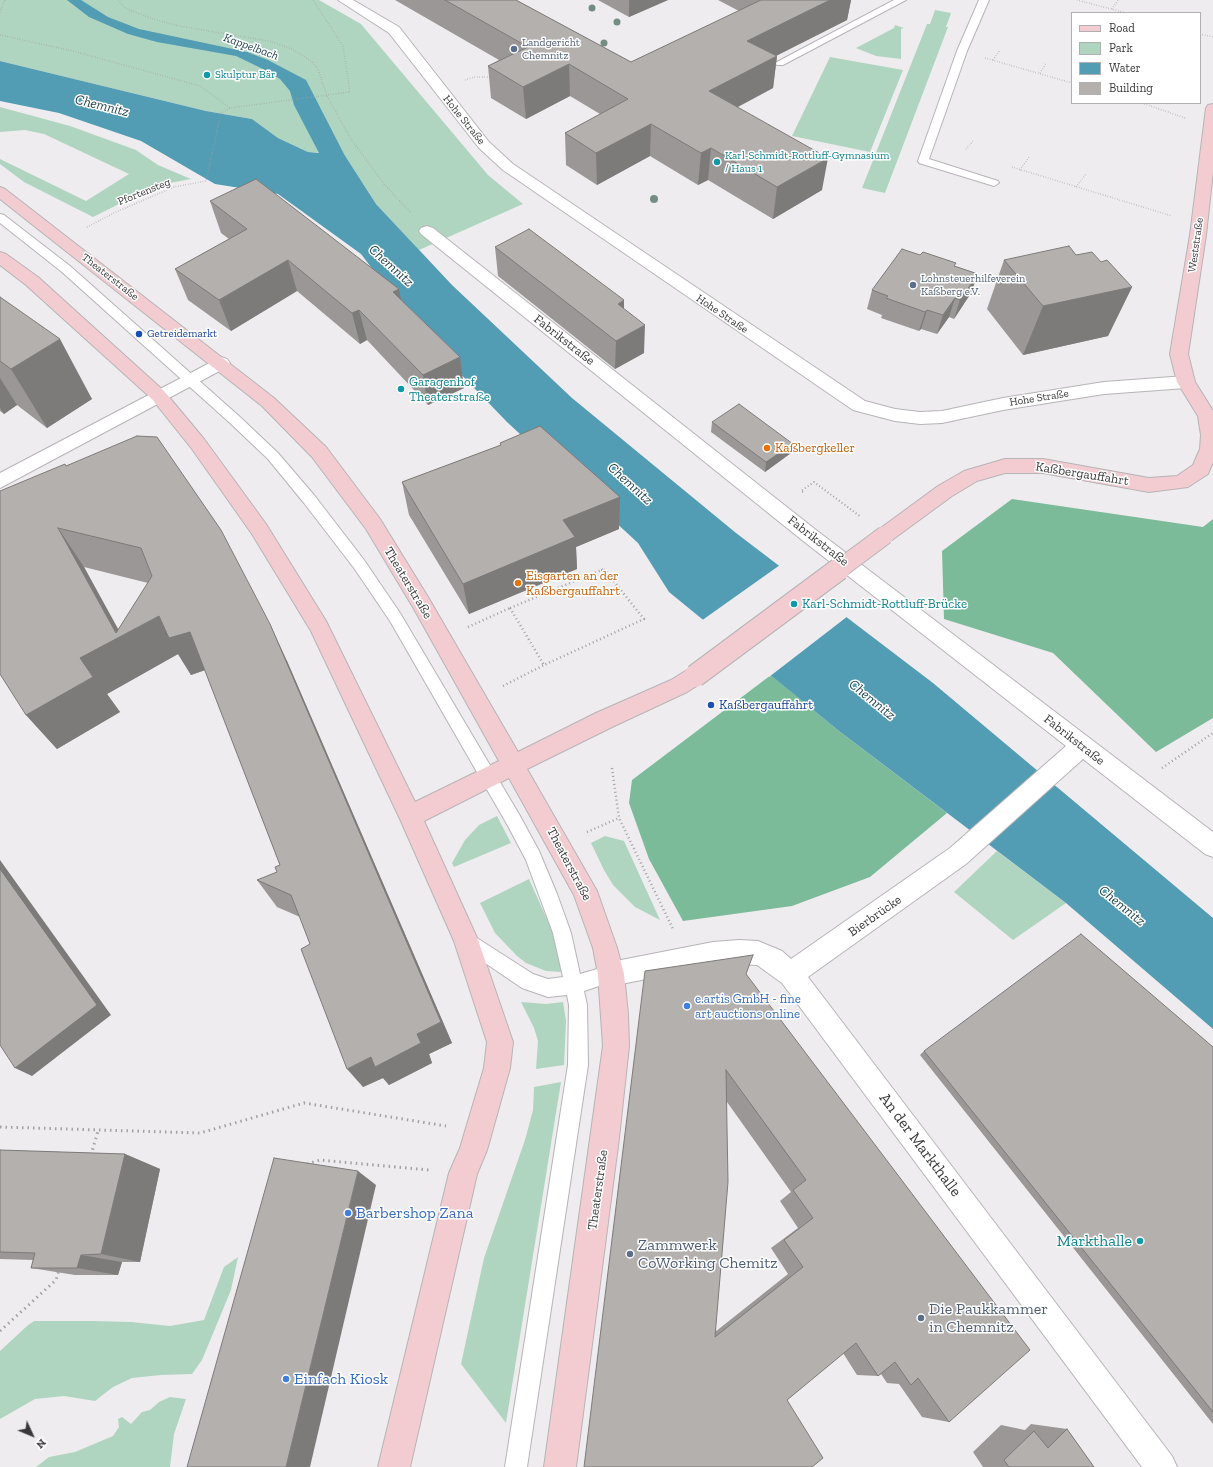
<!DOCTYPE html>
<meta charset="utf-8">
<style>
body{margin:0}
#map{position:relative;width:1213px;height:1467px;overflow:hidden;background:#efecef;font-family:"Zilla Slab",serif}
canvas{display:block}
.legend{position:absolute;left:1071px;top:12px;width:130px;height:92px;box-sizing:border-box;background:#fff;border:1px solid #b0b0b0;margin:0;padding:5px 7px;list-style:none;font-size:12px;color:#3a393a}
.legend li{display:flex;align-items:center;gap:8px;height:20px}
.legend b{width:20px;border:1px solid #b0b0b0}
.north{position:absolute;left:12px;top:1415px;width:40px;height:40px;-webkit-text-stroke:3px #fff;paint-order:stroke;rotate:134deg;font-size:11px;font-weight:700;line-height:16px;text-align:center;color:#3a393a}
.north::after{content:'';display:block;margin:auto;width:14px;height:18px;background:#3a393a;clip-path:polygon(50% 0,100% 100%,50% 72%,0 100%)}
</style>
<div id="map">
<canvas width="1213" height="1467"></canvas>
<ul class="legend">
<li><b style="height:5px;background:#f3ccd1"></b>Road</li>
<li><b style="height:11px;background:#afd5c0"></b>Park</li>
<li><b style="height:11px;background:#529db3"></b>Water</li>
<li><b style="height:11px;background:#b3b0ae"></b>Building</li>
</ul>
<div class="north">N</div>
</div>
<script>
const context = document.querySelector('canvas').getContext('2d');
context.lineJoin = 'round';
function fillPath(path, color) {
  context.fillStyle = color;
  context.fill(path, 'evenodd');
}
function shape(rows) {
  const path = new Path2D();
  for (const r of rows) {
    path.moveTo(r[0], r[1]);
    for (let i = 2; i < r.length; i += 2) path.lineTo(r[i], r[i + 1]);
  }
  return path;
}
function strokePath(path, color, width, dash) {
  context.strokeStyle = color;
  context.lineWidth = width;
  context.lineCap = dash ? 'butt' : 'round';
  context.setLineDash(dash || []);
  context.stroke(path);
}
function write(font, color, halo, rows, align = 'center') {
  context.font = font + ' "Zilla Slab",serif';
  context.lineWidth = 3;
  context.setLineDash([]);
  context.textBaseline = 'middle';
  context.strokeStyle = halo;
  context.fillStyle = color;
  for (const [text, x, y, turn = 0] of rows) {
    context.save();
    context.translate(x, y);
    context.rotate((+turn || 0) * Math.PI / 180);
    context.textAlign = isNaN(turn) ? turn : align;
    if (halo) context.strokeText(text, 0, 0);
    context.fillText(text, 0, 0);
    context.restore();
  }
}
fillPath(shape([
 [0,0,319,0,361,24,488,175,523,204,419,250,376,204,344,154,308,152,278,138,252,119,206,111,0,61],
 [935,10,951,13,946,27,948,27,885,193,862,188,927,24,930,24],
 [895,25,904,28,901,29,901,59,876,56,856,48,894,28],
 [830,57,903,70,870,152,792,136],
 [0,107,70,126,136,150,158,165,191,179,159,185,139,194,93,217,24,182,0,164,0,159,86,201,129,174,44,134,25,130,0,132],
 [497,816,511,843,454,867,452,863,465,840,479,825],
 [605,836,624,841,660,920,635,907,613,885,604,870,591,843],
 [997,851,1066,903,1013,940,954,892],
 [529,879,554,935,561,962,561,972,546,971,526,963,517,956,495,933,480,903],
 [521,1002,546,1004,563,1002,566,1021,564,1065,536,1069,538,1041,534,1028],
 [561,1082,506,1423,461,1364,484,1258,525,1140,533,1110,534,1087],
 [238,1257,231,1290,202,1360,192,1374,161,1375,132,1378,113,1387,95,1401,64,1396,35,1399,0,1419,0,1351,27,1326,34,1321,93,1321,131,1322,170,1326,204,1320,224,1267],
 [170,1397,186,1399,174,1434,170,1467,36,1467,49,1457,75,1452,113,1436,119,1427,118,1419,122,1417,131,1424,142,1412,150,1410,159,1402]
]), '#afd5c0');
fillPath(shape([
 [1012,499,1203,527,1213,519,1213,718,1156,752,1053,653,944,619,942,551],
 [771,675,839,731,947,813,870,877,792,906,683,921,649,859,629,803,632,780]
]), '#7bbb9a');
fillPath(shape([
 [67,0,81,0,108,17,139,29,247,52,268,60,306,80,344,154,376,204,452,285,572,398,736,533,933,683,1213,918,1213,1029,1066,903,839,731,669,592,638,543,507,422,421,333,361,254,278,194,215,184,141,141,59,113,0,101,0,61,206,111,252,119,278,138,308,152,319,153,294,105,290,91,280,79,269,72,236,56,157,42,128,34,89,17]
]), '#529db3');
fillPath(shape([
 [780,565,848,616,769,677,701,621]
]), '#efecef');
const lane = shape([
 [894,0,906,0,783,65,777,65,775,63,894,0],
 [979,0,989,0,967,51,929,159,998,181,999,183,994,186,919,163,918,161,957,51,979,0],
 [0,214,4,215,70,266,240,417,278,453,314,495,364,560,400,613,520,816,539,851,557,894,571,933,580,974,611,965,617,968,620,974,617,980,584,991,587,1005,588,1065,527,1467,505,1467,568,1065,569,1005,567,995,548,997,522,988,460,946,457,940,460,934,466,931,533,974,548,979,563,977,553,933,526,860,508,826,390,621,354,568,304,503,268,459,230,423,62,272,0,223,0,214]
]);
const street = shape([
 [338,0,353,0,399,27,489,142,513,164,865,401,895,409,920,412,942,411,1003,398,1104,382,1186,376,1192,378,1195,382,1192,386,1186,388,1104,394,1003,410,942,423,920,424,895,421,853,410,503,170,479,148,389,33,338,0],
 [427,226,433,228,816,530,1213,832,1213,857,1205,854,1083,759,966,864,808,977,1172,1456,1177,1467,1142,1467,782,983,757,965,739,964,713,966,611,986,602,983,598,974,602,965,611,962,713,942,739,940,758,941,782,951,791,959,950,848,1066,746,802,540,421,234,419,231,421,228,427,226],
 [221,357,227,359,230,363,227,367,0,488,0,473,221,357]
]);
const secondary = shape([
 [1213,104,1213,171,1206,235,1188,354,1195,382,1213,411,1213,462,1208,474,1188,487,1149,492,1043,473,1005,473,977,481,952,496,892,540,885,542,878,540,875,535,878,530,938,486,964,471,1005,459,1043,459,1149,478,1177,476,1193,465,1200,449,1201,435,1198,416,1177,382,1170,354,1190,235,1206,108,1208,105,1213,104],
 [0,187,5,189,274,398,326,447,380,519,428,597,518,752,596,713,671,680,687,670,695,667,703,670,706,676,703,682,687,692,612,727,527,769,597,891,617,948,624,974,628,1014,629,1046,619,1138,576,1467,544,1467,603,1046,598,974,593,948,574,895,509,778,424,821,478,940,513,1042,510,1068,487,1150,477,1174,410,1467,378,1467,449,1173,460,1148,484,1068,487,1042,454,941,400,819,311,631,252,534,192,449,152,399,26,285,0,265,0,252,6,254,38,277,164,391,204,439,266,524,326,621,415,802,499,761,414,609,366,529,312,457,262,406,0,199,0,187]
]);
strokePath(lane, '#b6b4b7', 2);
strokePath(street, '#b6b4b7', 2);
strokePath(secondary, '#b6b4b7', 2);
strokePath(shape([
 [118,0,125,8,153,19,179,26,269,41,292,49,310,60,318,69,327,96,351,139,384,184,410,212],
 [1077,0,1126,13],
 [1112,9,1118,0],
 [0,12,5,0],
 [1200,34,1213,37],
 [0,35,73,51,200,86,230,108],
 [985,58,1072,83],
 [993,60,1000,50],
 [1040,73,1046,63],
 [465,80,474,77,492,77],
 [1142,103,1185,118],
 [966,149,974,140],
 [1012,167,1172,216],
 [1020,170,1029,157],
 [1076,187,1086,174],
 [87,227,114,213,174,187,206,181,221,113,230,108,350,92,343,46,313,0]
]), '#a3a1a3', 1.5, [0.5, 2]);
strokePath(shape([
 [803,492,801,491,814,482,861,517],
 [601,570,605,570]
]), '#a3a1a3', 2, [1, 2.5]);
strokePath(shape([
 [510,608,544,665,644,619,604,569],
 [510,608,604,569],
 [468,627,510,608],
 [503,686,544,665],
 [612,768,619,818,673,929],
 [1162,768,1213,733],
 [587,832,619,818]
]), '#a3a1a3', 2.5, [1, 3]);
strokePath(shape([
 [0,1127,200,1133,304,1103,446,1126],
 [91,1155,98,1131],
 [307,1164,320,1160,429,1170],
 [0,1331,56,1280,59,1270]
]), '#a3a1a3', 3, [1.5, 4]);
fillPath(lane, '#fff');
fillPath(street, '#fff');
fillPath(secondary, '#f3ccd1');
const secondaryBridgeFar1 = shape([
 [838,570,885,535]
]);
const secondaryBridge = shape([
 [695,676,839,569]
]);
strokePath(secondaryBridgeFar1, '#b6b4b7', 20, []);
strokePath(secondaryBridge, '#b6b4b7', 24, []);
strokePath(secondaryBridgeFar1, '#f3ccd1', 18);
strokePath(secondaryBridge, '#f3ccd1', 22);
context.fillStyle = '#728e83';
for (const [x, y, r] of [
 [592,8,3.5],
 [617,22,3.5],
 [604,43,3.5],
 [654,199,4]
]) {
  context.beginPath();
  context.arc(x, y, r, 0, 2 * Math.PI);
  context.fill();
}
fillPath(shape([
 [395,0,516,0,631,62,739,11,718,0,851,0,847,20,776,56,777,56,773,88,738,107,822,190,773,219,708,180,698,185,650,156,597,185,566,165,565,133,600,114,570,96,526,119,491,98,488,66,499,60],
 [598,0,668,0,629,17],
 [210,201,402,300,464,388,428,405,367,340,360,344,297,291,231,331,188,300,175,269,229,239,221,233],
 [495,247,624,309,644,353,615,369,498,276],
 [1076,255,1101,262,1132,287,1108,336,1023,355,987,309,1004,260],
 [955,266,978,274,971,293,954,319,949,317,937,334,921,329,919,331,881,318,882,315,867,309,872,290],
 [0,297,92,399,47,428,17,405,4,414,0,411],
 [712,422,791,453,765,472,711,432],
 [500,443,619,529,576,547,577,569,469,614,409,515,402,482,501,445],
 [66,466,287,661,452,1043,429,1054,432,1063,389,1085,383,1078,363,1087,300,917,277,907,257,880,277,872,280,865,205,670,191,675,178,654,107,694,120,712,57,749,26,715],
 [84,567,148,583,118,630],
 [746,974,949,1422,922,1417,899,1384,887,1383,881,1374,878,1376,857,1375,843,1353,787,1400,584,1467],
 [727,1102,791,1192,780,1201,798,1228,771,1248,788,1274,715,1332],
 [1213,1047,1213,1424,920,1055,924,1051],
 [0,1150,125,1154,160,1169,140,1262,122,1262,118,1275,75,1275,31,1268,33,1260,0,1259],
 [1031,1424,1067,1429,1094,1467,983,1467,973,1452,1001,1425,1025,1430]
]), '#9a9796');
fillPath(shape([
 [629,0,668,0,629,17],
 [830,0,851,0,847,20,744,72,747,41],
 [777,56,773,88,707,123,709,91],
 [569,64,570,96,526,119,523,87],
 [651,124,650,156,597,185,596,153],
 [711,148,708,180,698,185,701,153],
 [828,158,822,190,773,219,777,187],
 [288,260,297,291,231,331,219,300],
 [978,274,971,293,954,319,960,300],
 [1132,287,1108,336,1023,355,1043,306],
 [399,289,405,320,393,292],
 [955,298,949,317,937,334,943,315],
 [624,300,624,329,618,304],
 [359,310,367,340,360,344,352,313],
 [927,310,921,329,919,331,925,312],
 [645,325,644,353,615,369,616,341],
 [60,339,92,399,47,428,11,369],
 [460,357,464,388,428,405,423,375],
 [0,378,17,405,4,414,0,408],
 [793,444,791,453,765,472,766,462],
 [620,497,619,529,576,547,577,569,469,614,463,584,563,520],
 [58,528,84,567,122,636,159,616,190,632,211,668,191,675,178,654,107,694,120,712,57,749,26,715,80,658,116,633],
 [270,624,287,661,452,1043,429,1054,432,1063,389,1085,383,1078,363,1087,347,1069,417,1034],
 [0,860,111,1015,32,1076,15,1068,0,869],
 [125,1154,160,1169,140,1262,101,1254],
 [358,1171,376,1185,310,1467,286,1467],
 [81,1255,122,1262,118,1275,77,1268]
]), '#7d7b7a');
const building = shape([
 [445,0,516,0,631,62,761,0,830,0,747,41,777,56,709,91,828,158,777,187,711,148,701,153,651,124,596,153,565,133,628,99,569,64,523,87,488,66,528,47,445,0],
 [256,179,399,289,393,292,460,357,423,375,359,310,352,313,288,260,219,300,175,269,247,229,210,201,256,179],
 [529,229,624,300,618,304,645,325,616,341,495,247,529,229],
 [1069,246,1076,255,1092,252,1101,262,1107,260,1132,287,1043,306,1004,260,1069,246],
 [902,249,920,255,923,252,956,263,954,266,978,274,960,300,955,298,943,315,927,310,925,312,886,298,888,296,872,290,902,249],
 [0,297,60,339,11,369,0,361,0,297],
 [739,404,793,444,766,462,712,422,739,404],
 [540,426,620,497,563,520,575,537,463,584,402,482,501,445,500,443,540,426],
 [137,436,157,437,221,530,270,624,441,1022,417,1034,421,1043,375,1067,371,1057,347,1069,301,949,310,944,291,895,257,880,277,872,275,867,280,865,190,632,169,638,159,616,80,658,93,677,26,715,0,674,0,491,65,464,66,466,137,436],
 [58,528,141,548,152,576,116,633,58,528],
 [0,869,97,1005,15,1068,0,1045,0,869],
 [1081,934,1213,1047,1213,1412,924,1051,1081,934],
 [753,955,746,974,1030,1350,949,1422,918,1378,911,1385,895,1362,878,1376,856,1343,787,1400,823,1458,812,1467,584,1467,645,971,753,955],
 [726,1070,806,1180,793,1190,813,1218,784,1240,803,1267,715,1337,728,1182,726,1070],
 [0,1150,125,1154,101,1254,81,1255,77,1268,31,1268,35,1253,0,1252,0,1150],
 [274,1158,358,1171,286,1467,187,1467,274,1158],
 [1067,1429,1094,1467,1009,1467,1004,1460,1034,1431,1048,1448,1067,1429]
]);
fillPath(building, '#b3b0ae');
strokePath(building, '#7d7b7a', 1);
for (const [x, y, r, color] of [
 [514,49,4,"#5c6f8a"],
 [207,75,4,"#0f9aa8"],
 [717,162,4,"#0f9aa8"],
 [913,285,4,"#5c6f8a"],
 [139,334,4,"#1a4fb4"],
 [401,389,4,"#0f9aa8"],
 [767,448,4,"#e8710a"],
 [518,583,4,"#e8710a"],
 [794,604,4,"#0f9aa8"],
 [711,705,4,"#1a4fb4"],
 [687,1006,4,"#3f7fe0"],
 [348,1213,4,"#3f7fe0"],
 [1140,1241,4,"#0f9aa8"],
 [630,1254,4,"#5c6f8a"],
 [921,1318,4,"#5c6f8a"],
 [286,1379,4,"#3f7fe0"]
]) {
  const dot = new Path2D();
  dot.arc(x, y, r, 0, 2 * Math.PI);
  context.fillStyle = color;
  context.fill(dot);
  strokePath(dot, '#fff', 1.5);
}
write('11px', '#4e5e75', '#fff', [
 ["Landgericht",522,43],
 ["Chemnitz",522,56],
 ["Lohnsteuerhilfeverein",921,279],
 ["Kaßberg e.V.",921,292]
], 'left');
write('11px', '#0d838f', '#fff', [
 ["Skulptur Bär",215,75],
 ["Karl-Schmidt-Rottluff-Gymnasium",725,156],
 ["/ Haus 1",725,169]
], 'left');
write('11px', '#3a393a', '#fff', [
 ["Hohe Straße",464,120,51],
 ["Pfortensteg",144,192,-22],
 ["Weststraße",1196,245,-82],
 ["Theaterstraße",110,277,38],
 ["Hohe Straße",722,314,34],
 ["Hohe Straße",1039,398,-9]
]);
write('11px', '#164399', '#fff', [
 ["Getreidemarkt",147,334]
], 'left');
write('italic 12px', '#1e424c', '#fff', [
 ["Kappelbach",251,47,20]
]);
write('13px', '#3a393a', '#fff', [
 ["Fabrikstraße",564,340,38],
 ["Kaßbergauffahrt",1082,474,9],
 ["Fabrikstraße",818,541,38],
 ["Theaterstraße",408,583,59],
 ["Fabrikstraße",1074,740,38],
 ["Theaterstraße",569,864,62],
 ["Bierbrücke",875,916,-35],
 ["Theaterstraße",598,1190,-82]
]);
write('13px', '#0d838f', '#fff', [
 ["Garagenhof",409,382],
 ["Theaterstraße",409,397],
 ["Karl-Schmidt-Rottluff-Brücke",802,604]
], 'left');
write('13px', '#c56008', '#fff', [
 ["Kaßbergkeller",775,448],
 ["Eisgarten an der",526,576],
 ["Kaßbergauffahrt",526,591]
], 'left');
write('13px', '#164399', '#fff', [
 ["Kaßbergauffahrt",719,705]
], 'left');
write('13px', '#366cbe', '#fff', [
 ["e.artis GmbH - fine",695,999],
 ["art auctions online",695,1014]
], 'left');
write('italic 14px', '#1e424c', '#fff', [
 ["Chemnitz",102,106,14],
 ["Chemnitz",391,266,42],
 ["Chemnitz",630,484,42],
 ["Chemnitz",872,700,39],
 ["Chemnitz",1122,906,39]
]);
write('16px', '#3a393a', '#fff', [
 ["An der Markthalle",920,1145,53]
]);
write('16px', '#366cbe', '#fff', [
 ["Barbershop Zana",356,1213],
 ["Einfach Kiosk",294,1379]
], 'left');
write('16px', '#0d838f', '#fff', [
 ["Markthalle",1132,1241]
], 'right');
write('16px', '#4e5e75', '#fff', [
 ["Zammwerk",638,1245],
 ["CoWorking Chemitz",638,1263],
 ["Die Paukkammer",929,1309],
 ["in Chemnitz",929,1327]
], 'left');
</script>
